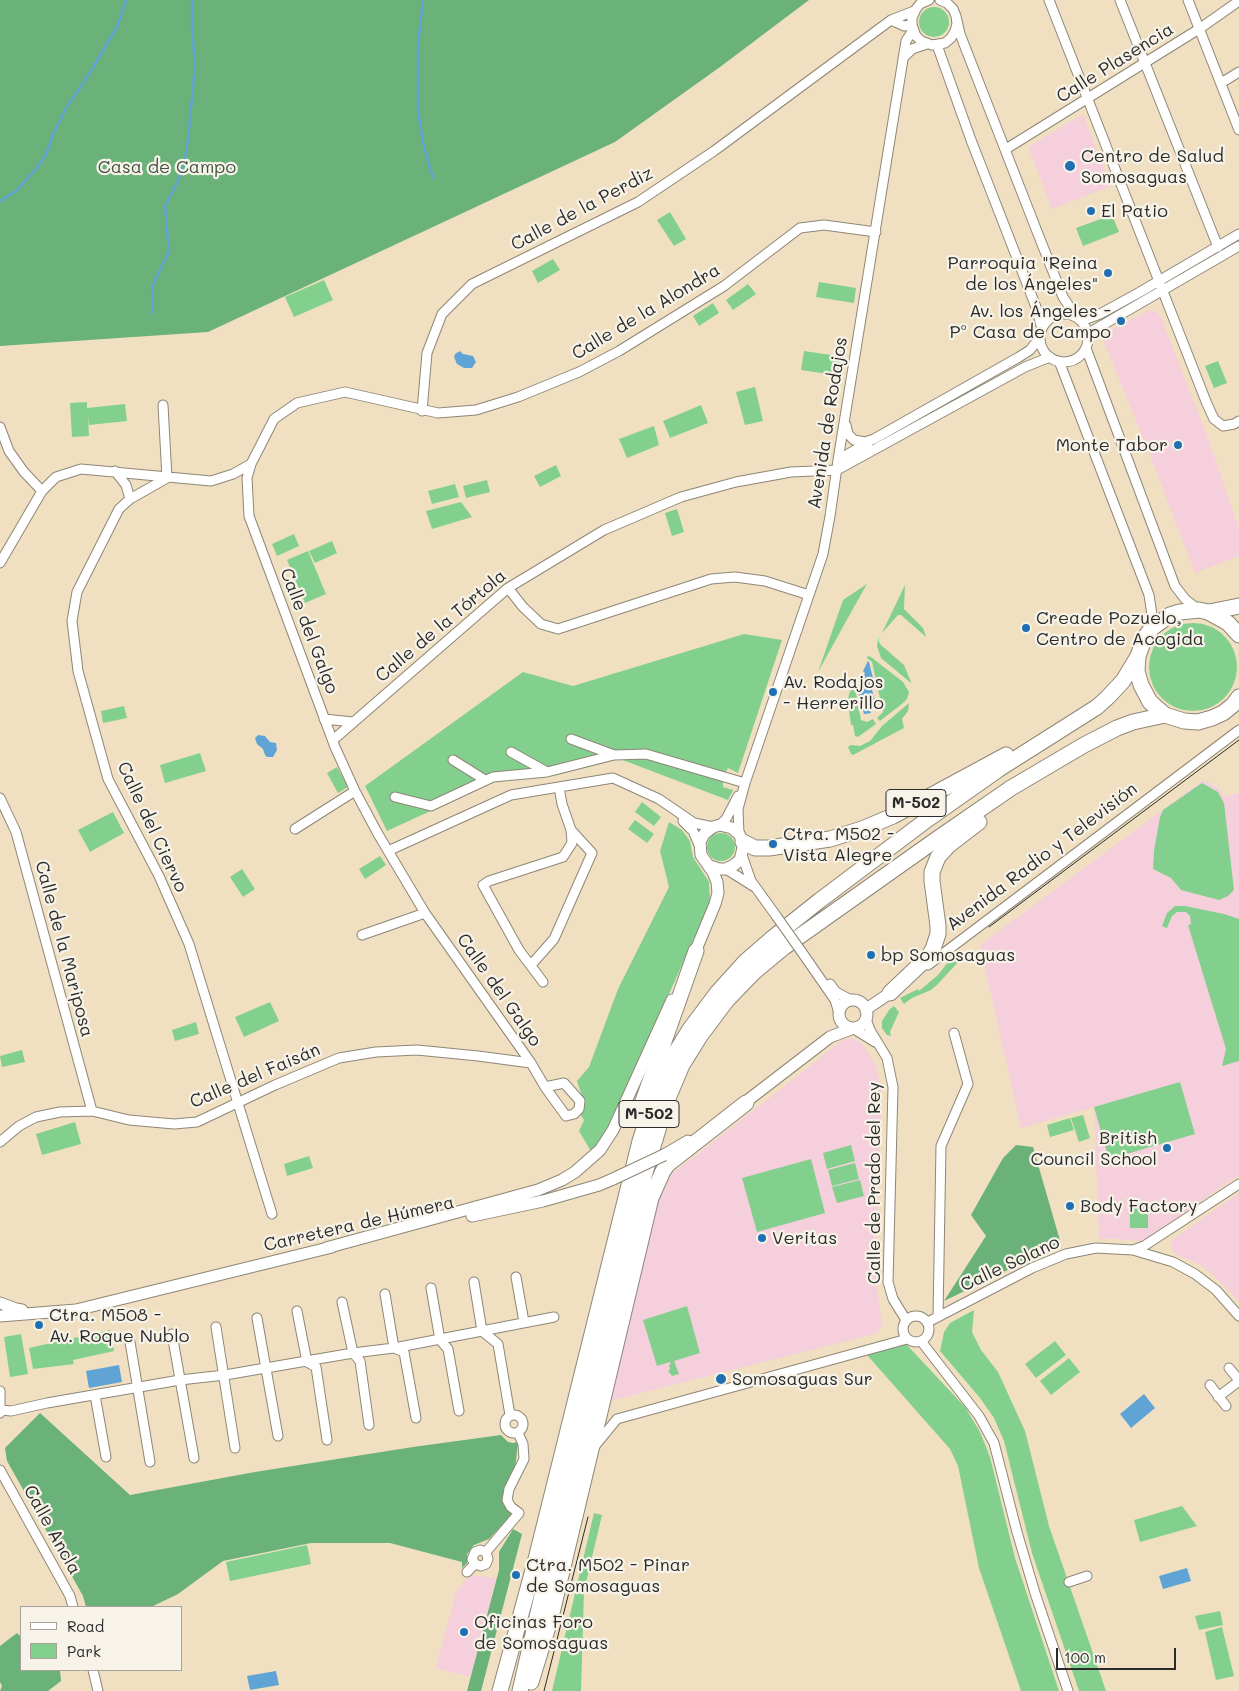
<!DOCTYPE html>
<meta charset="utf-8">
<style>
body{margin:0}
#map{position:relative;width:1239px;height:1691px;overflow:hidden;background:#f0e0c1;font-family:Mali,sans-serif}
canvas{display:block}
.legend{position:absolute;left:20px;top:1606px;width:162px;height:65px;box-sizing:border-box;background:#f7f3e8;border:1px solid #a5a39c;margin:0;padding:6px 9px;list-style:none;font-size:15px;color:#2b2b2b}
.legend li{display:flex;align-items:center;gap:10px;height:25px}
.legend b{width:25px;border:1px solid #a5a39c}
.scale{position:absolute;left:1056px;top:1648px;width:120px;height:22px;box-sizing:border-box;border:2px solid #2b2b2b;border-top:0;padding-left:6px;font-size:15px;line-height:18px;white-space:nowrap;color:#2b2b2b;-webkit-text-stroke:4px #f7f3e8;paint-order:stroke}
</style>
<div id="map">
<canvas width="1239" height="1691"></canvas>
<ul class="legend">
<li><b style="height:6px;background:#fff"></b>Road</li>
<li><b style="height:14px;background:#83d08e"></b>Park</li>
</ul>
<div class="scale">100 m</div>
</div>
<script>
const context = document.querySelector('canvas').getContext('2d');
context.lineJoin = 'round';
function fillPath(path, color) {
  context.fillStyle = color;
  context.fill(path, 'evenodd');
}
function shape(rows) {
  const path = new Path2D();
  for (const r of rows) {
    if (r.length === 3) {
      path.moveTo(r[0] + r[2], r[1]);
      path.arc(r[0], r[1], r[2], 0, 2 * Math.PI);
      continue;
    }
    path.moveTo(r[0], r[1]);
    for (let i = 2; i < r.length; i += 2) path.lineTo(r[i], r[i + 1]);
  }
  return path;
}
function strokePath(path, color, width, dash) {
  context.strokeStyle = color;
  context.lineWidth = width;
  context.lineCap = dash ? 'butt' : 'round';
  context.setLineDash(dash || []);
  context.stroke(path);
}
function write(font, color, halo, rows, align = 'center') {
  context.font = font + ' Mali,sans-serif';
  context.lineWidth = 4.5;
  context.setLineDash([]);
  context.textBaseline = 'middle';
  context.strokeStyle = halo;
  context.fillStyle = color;
  for (const [text, x, y, turn = 0] of rows) {
    context.save();
    context.translate(x, y);
    context.rotate((+turn || 0) * Math.PI / 180);
    context.textAlign = isNaN(turn) ? turn : align;
    if (halo) context.strokeText(text, 0, 0);
    context.fillText(text, 0, 0);
    context.restore();
  }
}
fillPath(shape([
 [1083,114,1111,186,1052,209,1028,147],
 [1149,310,1158,313,1162,320,1206,433,1239,528,1239,556,1195,573,1151,458,1101,335],
 [1203,780,1222,790,1223,797,1239,793,1239,1175,1142,1242,1120,1239,1099,1239,1094,1107,1021,1128,980,945],
 [853,1038,862,1043,876,1066,882,1092,875,1270,880,1311,883,1323,878,1333,610,1401,656,1207,671,1175,843,1040],
 [1239,1193,1239,1302,1226,1287,1201,1265,1177,1255,1171,1250,1172,1240],
 [470,1575,496,1578,471,1677,436,1668,456,1592]
]), '#f5cfdb');
fillPath(shape([
 [934,22,15],
 [670,212,686,239,674,246,657,220],
 [1112,215,1119,232,1083,246,1076,228],
 [553,259,560,270,538,283,532,271],
 [324,280,333,300,294,317,285,297],
 [819,282,856,288,854,303,816,297],
 [748,284,756,294,733,310,726,300],
 [713,303,719,313,699,326,693,316],
 [804,351,844,357,841,376,801,370],
 [1218,361,1227,383,1214,388,1205,366],
 [755,387,763,421,745,425,736,392],
 [87,402,87,408,125,404,127,421,89,425,88,415,89,436,72,437,70,403],
 [701,405,708,423,670,438,663,421],
 [654,426,659,445,627,458,619,439],
 [556,465,561,476,540,487,534,476],
 [487,480,490,492,466,498,463,486],
 [455,484,459,497,432,504,428,491],
 [461,502,472,517,432,529,426,511],
 [677,509,684,532,672,536,665,513],
 [294,534,299,546,277,556,272,544],
 [332,541,337,553,315,563,309,551],
 [308,551,326,594,305,603,287,560],
 [867,584,854,607,818,672,843,600],
 [905,585,904,609,923,628,926,637,901,615,898,615,882,633],
 [1193,667,44],
 [744,634,782,640,738,773,728,768,723,777,723,787,733,790,728,800,620,759,556,775,498,780,387,831,365,786,523,672,573,686],
 [879,636,879,642,881,645,904,665,911,682,911,683,881,658,877,646],
 [868,656,871,657,903,682,909,692,907,699,903,703,880,721,877,718,883,712,872,662,867,658],
 [854,683,861,720,867,722,873,719,876,724,858,737,855,736,853,725,851,725,848,702,849,694],
 [909,703,908,711,902,719,904,728,853,755,851,754,848,747,851,745,860,746,870,741,882,726],
 [124,706,127,718,103,723,101,711],
 [200,753,206,771,165,783,160,765],
 [337,767,348,787,338,793,327,773],
 [1202,783,1218,792,1224,803,1234,890,1228,896,1219,900,1181,890,1171,878,1153,869,1154,851,1160,817,1163,810],
 [642,802,661,817,654,826,635,812],
 [113,812,124,833,90,852,78,830],
 [635,820,654,834,647,843,628,829],
 [669,822,682,830,690,841,693,857,709,882,710,902,628,1086,595,1151,592,1153,579,1131,584,1120,580,1114,584,1102,577,1081,589,1067,618,989,669,887,660,851],
 [721,847,14],
 [380,856,386,865,365,879,359,869],
 [242,869,255,889,243,897,230,877],
 [1175,906,1185,906,1224,914,1239,919,1239,1061,1222,1066,1226,1049,1188,925,1191,924,1190,916,1186,912,1177,912,1172,916,1167,928,1162,926,1167,913],
 [962,951,963,955,960,960,937,985,931,990,912,998,904,1004,900,998,918,989,919,991,938,975,949,961],
 [270,1002,279,1021,244,1037,235,1017],
 [894,1006,899,1012,890,1032,891,1036,887,1035,882,1028,882,1021,889,1010],
 [196,1022,199,1034,175,1041,172,1030],
 [22,1050,25,1062,2,1067,0,1056],
 [1180,1082,1195,1134,1109,1159,1094,1107],
 [1083,1115,1090,1138,1079,1142,1071,1118],
 [1070,1118,1074,1130,1050,1137,1047,1125],
 [75,1122,81,1144,42,1155,36,1134],
 [851,1145,855,1161,827,1169,823,1153],
 [309,1156,313,1168,287,1176,284,1164],
 [811,1159,825,1213,757,1232,742,1178],
 [855,1163,859,1179,832,1186,828,1170],
 [860,1180,864,1196,837,1203,832,1187],
 [1130,1202,1148,1202,1148,1228,1130,1228],
 [687,1306,700,1353,674,1361,679,1374,672,1376,668,1371,670,1370,669,1365,671,1364,670,1362,657,1366,643,1320],
 [974,1310,972,1332,981,1350,998,1372,1025,1431,1049,1526,1106,1691,1079,1691,1032,1553,1004,1441,994,1418,980,1398,940,1351,944,1332,950,1323],
 [110,1330,114,1351,73,1360,74,1364,33,1369,29,1348],
 [21,1334,28,1374,10,1377,4,1337],
 [1055,1341,1066,1355,1036,1378,1025,1364],
 [906,1344,965,1407,980,1432,990,1457,1015,1558,1059,1691,1021,1691,979,1568,958,1466,950,1449,867,1355],
 [1069,1358,1080,1372,1051,1395,1040,1381],
 [1182,1506,1197,1526,1140,1542,1134,1520],
 [594,1513,602,1515,584,1591,581,1691,552,1691],
 [307,1545,311,1564,230,1581,226,1562],
 [1220,1611,1223,1625,1199,1630,1195,1616],
 [1222,1627,1234,1676,1216,1680,1205,1632]
]), '#83d08e');
fillPath(shape([
 [0,0,809,0,720,67,615,142,208,332,0,346],
 [1016,1145,1033,1147,1061,1244,944,1301,986,1236,971,1215,1003,1158],
 [40,1413,130,1495,255,1472,413,1447,501,1435,508,1442,513,1443,518,1442,515,1469,504,1492,503,1502,504,1506,512,1514,489,1539,474,1545,467,1554,467,1563,462,1568,462,1562,390,1543,311,1543,223,1561,178,1594,151,1607,86,1607,83,1596,7,1461,5,1448],
 [513,1529,522,1534,481,1691,467,1691,499,1570,499,1552],
 [17,1633,21,1637,21,1670,60,1670,61,1681,48,1691,0,1691,2,1686,0,1682,0,1646]
]), '#6ab279');
fillPath(shape([
 [460,351,463,354,473,356,476,362,472,368,464,368,457,364,454,357,455,354],
 [868,661,869,662,874,682,870,683,876,704,869,706,871,713,864,714,857,688,865,673,863,671],
 [258,735,265,736,270,742,276,743,277,750,273,757,267,757,265,755,263,749,257,744,255,738],
 [119,1365,122,1382,89,1388,86,1371],
 [1144,1394,1155,1408,1131,1428,1120,1414],
 [1187,1568,1191,1581,1163,1589,1159,1576],
 [276,1671,279,1685,250,1690,247,1676]
]), '#60a4d5');
strokePath(shape([
 [423,0,418,45,418,111,423,143,433,178],
 [0,201,16,191,36,169,46,154,54,132,69,103,86,79,118,25,126,0],
 [153,313,152,287,169,251,165,206,178,181,185,159,188,139,195,66,192,29,192,0]
]), '#60a4d5', 2.5);
const street = shape([
 [929,0,920,4,916,9,912,18,912,25,916,36,921,41,932,45,945,43,951,38,955,31,957,24,956,16,953,9,947,3,940,0],
 [1049,0,1207,404,1214,419,1223,426,1234,424,1239,421],
 [1120,0,1218,247],
 [1188,0,1239,130],
 [956,16,960,34,1038,234,1063,297,1076,317],
 [891,20,904,26,912,25],
 [937,45,971,140,1036,307,1042,329],
 [903,58,912,49,927,44],
 [1221,83,1239,72],
 [1006,149,1199,29,1239,1],
 [1064,338,24],
 [1081,321,1100,314,1140,292,1239,234],
 [1088,337,1094,330,1239,246],
 [1086,348,1175,586,1185,599,1199,610],
 [1059,361,1149,595,1152,615,1147,631],
 [163,405,167,478,130,499,119,509,77,592,72,621,78,671,108,779,159,876,189,944,272,1214],
 [422,411,427,353,442,314,472,284,638,202,714,151,891,20,914,11],
 [846,425,848,434,854,440,865,442,874,439,1019,357,1030,350,1040,337],
 [0,427,9,451,24,472,42,491],
 [838,460,869,442],
 [251,464,247,478,249,516,335,747,355,791,378,834,425,913,531,1063,545,1087,566,1116,574,1114,579,1109,580,1101,564,1083,545,1087],
 [115,471,126,485,130,499],
 [0,563,42,491,56,477,81,469,211,481,233,474,251,464,274,419,297,403,345,392,438,413,476,410,518,397,579,372,619,351,724,286,800,228,824,225,876,232],
 [508,588,523,607,541,624,558,629,711,579,735,577,765,581,809,595],
 [324,719,353,722],
 [571,739,614,755],
 [333,740,508,588,604,530,681,497,736,482,791,472,837,470,1025,367,1050,357],
 [511,752,547,772],
 [453,760,485,780],
 [395,797,431,806,493,777,547,772,614,755,646,754,745,783],
 [0,798,16,832,92,1111],
 [683,821,693,831,700,847],
 [720,825,726,819,738,796],
 [295,829,355,791],
 [739,834,738,809,745,783,823,554,830,516,838,460,906,41,913,30],
 [388,851,511,795,613,778,659,799,694,823,713,827],
 [742,855,751,881,777,917],
 [726,869,753,886],
 [362,935,425,913],
 [801,951,835,1000,839,1013],
 [531,965,554,939,592,853,571,830],
 [928,965,1239,730],
 [543,982,519,950,483,885,489,881,563,857,572,843,571,830,562,804,559,787],
 [830,984,836,992,851,1000],
 [866,1019,870,1030,887,1058,893,1087,888,1282,893,1299,906,1320],
 [854,1029,875,1042],
 [0,1142,19,1126,36,1117,60,1112,92,1111,129,1120,174,1124,197,1122,275,1085,339,1058,376,1052,417,1050,478,1056,531,1063],
 [1133,1250,1144,1246,1239,1184],
 [516,1277,524,1322],
 [474,1282,482,1331,498,1344,510,1415],
 [431,1288,440,1340,448,1349,459,1411],
 [385,1294,394,1348,404,1352,416,1418],
 [342,1302,353,1353,360,1361,369,1425],
 [297,1311,307,1362,316,1367,327,1440],
 [916,1329,13],
 [938,1317,941,1146,968,1084,954,1033],
 [257,1318,278,1436],
 [928,1322,1032,1268,1066,1254,1096,1248,1133,1250,1173,1262,1195,1274,1216,1290,1239,1316],
 [216,1327,235,1448],
 [172,1334,194,1458],
 [921,1341,979,1416,994,1443,1017,1532,1035,1593,1068,1691],
 [130,1342,150,1462],
 [1229,1368,1239,1380],
 [1210,1385,1226,1406],
 [0,1391,0,1413],
 [95,1395,106,1457],
 [1218,1397,1239,1381],
 [1,1410,11,1411,47,1403,180,1380,225,1375,353,1353,394,1348,554,1317],
 [514,1424,9],
 [594,1447,617,1419,907,1339],
 [0,1470,70,1596,73,1607],
 [486,1552,519,1513,511,1507,507,1500,509,1489,524,1459,523,1444,518,1433],
 [475,1564,481,1566,486,1564,488,1559,486,1552],
 [475,1564,472,1559,475,1552,480,1550,486,1552],
 [467,1572,475,1564],
 [1069,1582,1087,1576],
 [93,1670,98,1691]
]);
const secondary = shape([
 [693,957,715,904,718,893,717,882,713,872,701,855,700,842,704,834,713,827,720,825,732,828,739,834,743,842,743,848,740,860,734,865,726,869,719,869,710,866],
 [853,1014,14],
 [866,1011,868,1008,890,993],
 [739,1107,830,1037,851,1029],
 [664,1155,688,1141],
 [472,1216,543,1201,599,1185,613,1179],
 [326,1248,538,1190,562,1180,575,1172,600,1150,613,1130,672,1000],
 [0,1303,16,1309,22,1310],
 [0,1316,76,1310,332,1247]
]);
const highway = shape([
 [1209,612,1239,606],
 [1239,635,1228,623,1208,612,1199,610,1180,612,1170,615,1152,628,1145,637,1138,656,1137,671,1141,685,1150,702,1165,715,1184,721,1198,722,1212,718,1223,713,1233,705,1239,697],
 [743,842,755,848,769,848,830,839,862,829,893,816,1006,755],
 [890,993,929,956,933,949,938,934,938,926,932,881,932,872,938,857,949,845,979,822],
 [643,1101,696,951],
 [531,1682,551,1617,651,1198,663,1171,668,1164,746,1103],
 [500,1691,536,1559,640,1141,654,1098,671,1060,690,1029,717,993,745,962,775,936,819,901,928,819,999,769,1097,707,1108,697,1123,681,1138,656],
 [520,1691,564,1500,638,1196,666,1103,682,1065,700,1036,727,1000,753,973,783,948,937,839,1011,788,1084,745,1117,728,1133,722,1165,715]
]);
strokePath(street, '#8e8676', 11);
strokePath(secondary, '#8e8676', 13);
strokePath(highway, '#8e8676', 17);
strokePath(street, '#fff', 9);
strokePath(secondary, '#fff', 11);
strokePath(highway, '#fff', 15);
strokePath(shape([
 [989,927,1239,740],
 [544,1691,588,1517]
]), '#2b2b2b', 1);
const streetBridge = shape([
 [777,917,801,951]
]);
const secondaryBridge = shape([
 [613,1179,664,1155]
]);
strokePath(streetBridge, '#8e8676', 11, []);
strokePath(secondaryBridge, '#8e8676', 13, []);
strokePath(streetBridge, '#fff', 9);
strokePath(secondaryBridge, '#fff', 11);
for (const [x, y, r, color] of [
 [1070,166,6,"#1f6fb2"],
 [1091,211,5,"#1f6fb2"],
 [1108,273,5,"#1f6fb2"],
 [1121,321,5,"#1f6fb2"],
 [1178,445,5,"#1f6fb2"],
 [1026,628,5,"#1f6fb2"],
 [773,692,5,"#1f6fb2"],
 [773,844,5,"#1f6fb2"],
 [871,955,5,"#1f6fb2"],
 [1167,1148,5,"#1f6fb2"],
 [1070,1206,5,"#1f6fb2"],
 [762,1238,5,"#1f6fb2"],
 [39,1325,5,"#1f6fb2"],
 [721,1379,6,"#1f6fb2"],
 [516,1575,5,"#1f6fb2"],
 [464,1632,5,"#1f6fb2"]
]) {
  const dot = new Path2D();
  dot.arc(x, y, r, 0, 2 * Math.PI);
  context.fillStyle = color;
  context.fill(dot);
  strokePath(dot, '#f7f3e8', 2);
}
for (const [x, y, w] of [
 [916,803,60],
 [649,1114,60]
]) {
  const box = new Path2D();
  box.roundRect(x - w / 2, y - 13.5, w, 27, 4);
  context.fillStyle = '#f7f3e8';
  context.fill(box);
  strokePath(box, '#2b2b2b', 1);
}
write('bold 16px', '#2b2b2b', null, [
 ["M-502",916,803],
 ["M-502",649,1114]
]);
write('18px', '#2b2b2b', '#f7f3e8', [
 ["Calle Plasencia",1115,63,-32],
 ["Calle de la Perdiz",582,209,-28],
 ["Calle de la Alondra",646,312,-31],
 ["Avenida de Rodajos",828,423,-81],
 ["Calle de la Tórtola",441,626,-40],
 ["Calle del Galgo",309,631,69],
 ["Calle del Ciervo",152,827,65],
 ["Avenida Radio y Televisión",1042,857,-37],
 ["Calle de la Mariposa",64,949,75],
 ["Calle del Galgo",499,990,55],
 ["Calle del Faisán",255,1076,-23],
 ["Calle de Prado del Rey",874,1183,-90],
 ["Carretera de Húmera",359,1224,-13],
 ["Calle Solano",1010,1264,-25],
 ["Calle Ancla",52,1530,61]
]);
write('18px', '#2b2b2b', '#f7f3e8', [
 ["Centro de Salud",1081,156],
 ["Somosaguas",1081,177],
 ["El Patio",1101,211],
 ["Parroquia \"Reina",1098,263,"right"],
 ["de los Ángeles\"",1098,284,"right"],
 ["Av. los Ángeles -",1111,311,"right"],
 ["Pº Casa de Campo",1111,332,"right"],
 ["Monte Tabor",1168,445,"right"],
 ["Creade Pozuelo,",1036,618],
 ["Centro de Acogida",1036,639],
 ["Av. Rodajos",783,682],
 ["- Herrerillo",783,703],
 ["Ctra. M502 -",783,834],
 ["Vista Alegre",783,855],
 ["bp Somosaguas",881,955],
 ["British",1157,1138,"right"],
 ["Council School",1157,1159,"right"],
 ["Body Factory",1080,1206],
 ["Veritas",772,1238],
 ["Ctra. M508 -",49,1315],
 ["Av. Roque Nublo",49,1336],
 ["Somosaguas Sur",732,1379],
 ["Ctra. M502 - Pinar",526,1565],
 ["de Somosaguas",526,1586],
 ["Oficinas Foro",474,1622],
 ["de Somosaguas",474,1643]
], 'left');
write('18px', '#415444', '#f7f3e8', [
 ["Casa de Campo",167,167]
]);
</script>
